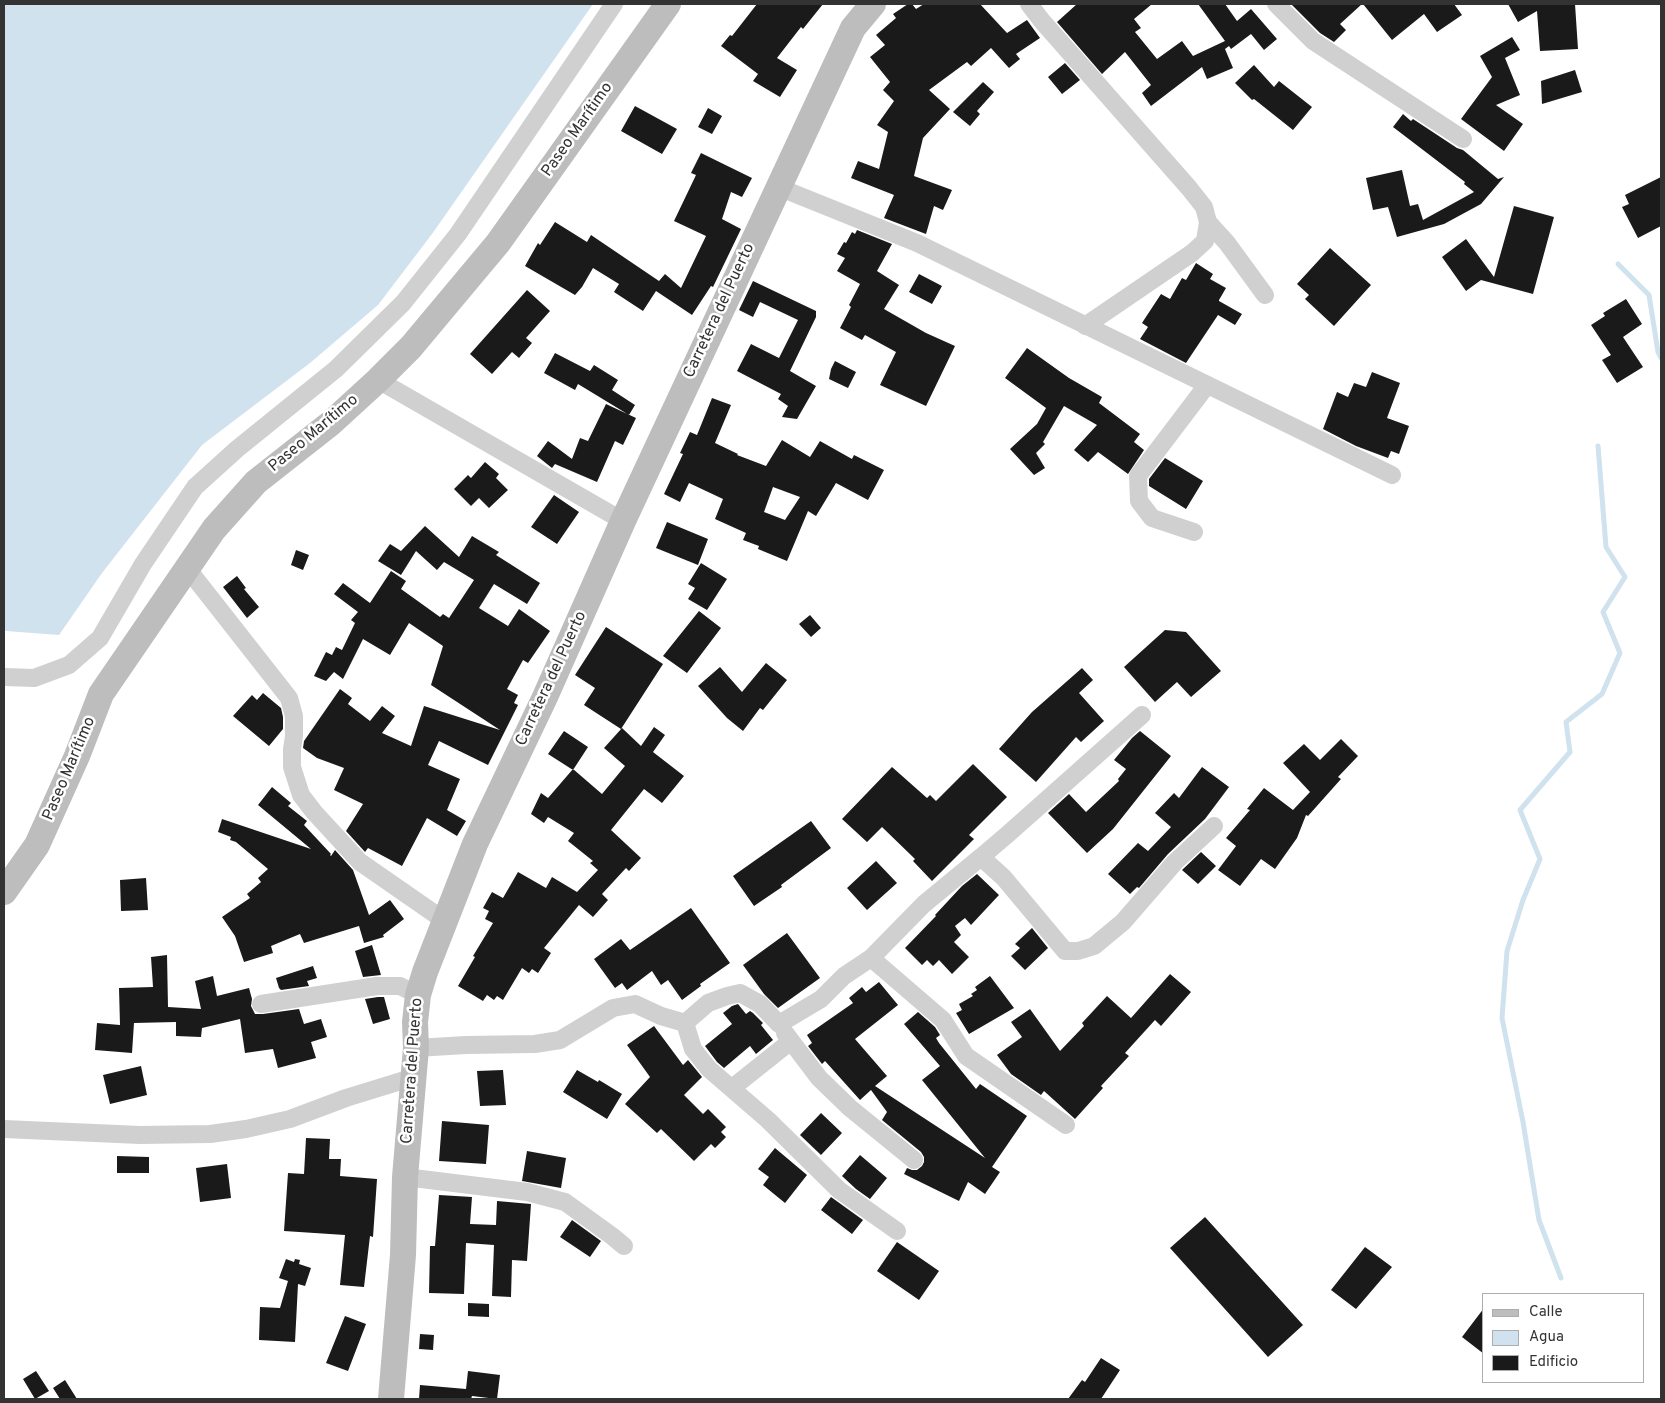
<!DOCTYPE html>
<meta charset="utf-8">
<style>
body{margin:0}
#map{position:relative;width:1665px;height:1403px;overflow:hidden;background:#fff;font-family:Overpass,sans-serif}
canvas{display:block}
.frame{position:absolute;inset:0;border:5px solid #333;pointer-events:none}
.legend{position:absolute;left:1482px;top:1293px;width:162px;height:90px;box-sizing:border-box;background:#fff;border:1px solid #adadad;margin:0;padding:6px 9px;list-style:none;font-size:15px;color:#333}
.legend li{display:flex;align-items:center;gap:10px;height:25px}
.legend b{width:25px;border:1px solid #adadad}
</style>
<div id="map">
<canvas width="1665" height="1403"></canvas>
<div class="frame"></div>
<ul class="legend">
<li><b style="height:6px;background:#bdbdbd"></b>Calle</li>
<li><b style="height:14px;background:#cfe2ee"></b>Agua</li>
<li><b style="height:14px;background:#1a1a1a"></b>Edificio</li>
</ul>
</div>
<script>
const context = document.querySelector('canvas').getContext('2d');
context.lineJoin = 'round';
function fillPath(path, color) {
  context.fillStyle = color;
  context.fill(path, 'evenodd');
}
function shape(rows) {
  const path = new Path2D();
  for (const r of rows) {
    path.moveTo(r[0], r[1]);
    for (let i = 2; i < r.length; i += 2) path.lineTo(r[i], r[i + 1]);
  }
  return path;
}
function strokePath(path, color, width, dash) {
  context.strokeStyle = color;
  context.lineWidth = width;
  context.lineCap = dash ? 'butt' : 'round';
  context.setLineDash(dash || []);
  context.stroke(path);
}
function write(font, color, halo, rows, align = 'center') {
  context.font = font + ' Overpass,sans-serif';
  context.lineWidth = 5;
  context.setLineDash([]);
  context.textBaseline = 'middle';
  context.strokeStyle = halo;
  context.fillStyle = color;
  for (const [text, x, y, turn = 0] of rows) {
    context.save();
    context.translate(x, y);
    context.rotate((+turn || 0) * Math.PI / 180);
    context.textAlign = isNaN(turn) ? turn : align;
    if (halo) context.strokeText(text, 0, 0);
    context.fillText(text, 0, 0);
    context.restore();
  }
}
fillPath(shape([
 [4,4,593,4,432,234,378,305,310,363,202,445,102,573,59,635,6,631,4,629]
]), '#cfe2ee');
strokePath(shape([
 [1618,264,1649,295,1658,352,1661,358],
 [1561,1278,1539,1220,1523,1122,1502,1018,1507,951,1523,900,1540,859,1520,810,1570,752,1566,722,1602,694,1620,653,1603,612,1625,577,1606,547,1598,446]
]), '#cfe2ee', 5);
fillPath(shape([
 [757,4,823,4,803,29,801,27,777,58,797,70,780,97,753,81,758,74,721,46,730,35,732,36],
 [908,4,912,4,916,9,924,4,980,4,1007,33,1027,20,1040,38,1016,54,1020,59,1009,68,991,48,971,66,967,62,929,90,950,109,923,138,914,176,952,190,943,210,934,206,926,234,884,218,894,195,851,178,858,161,879,169,888,132,877,125,894,101,883,90,890,82,870,57,885,45,876,35,896,18,893,14],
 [1077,4,1152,4,1134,19,1141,28,1135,32,1157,59,1182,41,1193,56,1225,41,1198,4,1225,4,1237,21,1251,9,1277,39,1264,50,1251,34,1231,49,1229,46,1225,49,1233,68,1207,79,1202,67,1151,106,1142,93,1151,85,1125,52,1102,74,1057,22],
 [1291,4,1362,4,1340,24,1346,30,1334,42,1320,33],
 [1363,4,1454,4,1462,15,1437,32,1424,14,1392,40],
 [1508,4,1575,4,1578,49,1540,51,1537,11,1518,22],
 [1512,37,1520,50,1505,58,1520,95,1496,105,1523,124,1504,151,1461,119,1492,77,1480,56],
 [1065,63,1080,80,1062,94,1048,77],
 [1254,65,1274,87,1279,81,1312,107,1293,130,1254,99,1252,100,1235,83],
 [1575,70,1582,92,1542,104,1541,81],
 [983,82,994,92,977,111,980,114,970,126,953,112],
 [635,106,677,129,662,154,621,131],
 [708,108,722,116,712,134,698,127],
 [1403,114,1411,121,1413,119,1457,148,1463,150,1498,179,1504,177,1481,204,1444,224,1397,237,1388,207,1373,210,1366,178,1402,170,1410,206,1418,204,1423,220,1474,192,1464,184,1465,182,1393,127],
 [701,153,752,178,742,197,731,192,722,219,741,229,713,287,711,286,692,315,656,291,643,311,614,292,619,284,593,268,582,287,575,295,525,266,538,243,540,245,555,222,587,242,591,235,659,281,665,274,681,288,706,236,674,221,696,175,691,173],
 [1661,177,1661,226,1638,238,1622,207,1629,204,1625,195],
 [1514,206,1554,217,1533,294,1481,280,1466,291,1442,257,1466,239,1494,277],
 [857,230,892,244,877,271,899,285,884,309,926,333,955,346,926,406,880,385,896,352,865,335,862,340,840,328,851,307,849,305,860,284,837,271,845,258,837,254,844,242,846,243,852,232,855,234],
 [1330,248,1371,285,1334,326,1305,299,1309,295,1297,284],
 [1196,263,1213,274,1210,279,1226,288,1219,300,1219,301,1242,314,1235,325,1218,315,1186,363,1140,339,1148,327,1142,323,1161,294,1170,299,1182,278,1186,280],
 [919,274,942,286,932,304,909,292],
 [753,281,816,311,816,317,790,371,816,386,797,419,782,417,788,406,778,399,781,394,737,371,751,344,779,358,798,320,760,302,753,317,739,310],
 [527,290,550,311,526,338,532,343,519,358,512,352,492,374,470,354],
 [1626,299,1642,324,1623,337,1643,367,1617,383,1602,360,1611,355,1591,325,1605,316,1603,313],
 [1027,348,1069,378,1102,397,1099,403,1140,434,1134,442,1144,450,1128,474,1098,452,1088,462,1074,450,1097,425,1064,406,1043,442,1045,444,1036,453,1045,468,1034,475,1010,449,1037,424,1046,408,1005,378],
 [555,353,590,371,594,365,618,380,612,390,635,405,629,415,578,384,575,390,544,373],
 [835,361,856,372,848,388,829,379,831,369],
 [1372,372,1400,383,1387,418,1409,426,1399,454,1391,451,1388,458,1356,446,1323,429,1337,392,1348,397,1354,383,1366,387],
 [712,398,731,405,715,443,738,454,737,455,766,466,782,440,810,457,820,441,852,459,854,455,884,470,868,500,836,483,816,516,808,511,787,561,758,549,759,546,743,540,746,533,715,519,723,499,689,483,680,502,664,494,683,454,680,453,690,432,697,435],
 [773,487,800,497,785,520,764,512],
 [606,404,636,418,623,445,615,441,597,482,555,464,552,468,537,456,548,441,572,459,580,438,588,441],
 [1165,458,1203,481,1186,509,1149,486,1149,479],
 [485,462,499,474,496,478,508,490,489,508,479,498,471,506,454,489,468,475,471,478],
 [554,495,579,512,557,544,531,527],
 [667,522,708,539,698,565,656,548],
 [425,526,459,557,472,536,499,552,496,555,540,583,527,604,494,584,479,608,508,626,519,609,550,631,528,663,523,660,507,689,518,695,514,703,518,705,488,765,439,741,428,765,460,779,447,810,466,821,457,836,427,818,402,866,368,848,365,852,346,831,363,804,334,790,344,768,317,758,303,748,304,741,340,689,352,698,348,704,370,721,382,706,395,716,382,733,411,746,424,706,500,730,431,685,443,646,409,623,390,655,363,639,343,679,334,672,326,681,314,676,326,652,332,655,336,647,342,650,355,623,351,620,358,612,334,594,343,583,370,603,391,571,406,581,401,589,440,617,443,614,449,618,474,580,444,562,437,570,416,551,401,575,378,561,390,544,401,551],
 [296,550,309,555,303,570,291,565],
 [701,563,727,579,707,610,688,599,695,588,688,584],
 [237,576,246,588,244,589,259,607,247,618,223,587],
 [699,611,721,628,687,673,663,656],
 [810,615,821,628,811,637,799,624],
 [606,627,663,664,621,729,584,705,595,688,575,675],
 [1165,630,1186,632,1221,671,1191,697,1177,682,1155,702,1124,667],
 [766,663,787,680,763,710,760,708,743,731,727,718,698,686,720,667,742,692],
 [1082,668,1093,680,1079,693,1104,721,1081,742,1076,737,1036,782,999,749,1032,712],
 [263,693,281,708,283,717,283,729,269,746,233,716,252,695,257,700],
 [654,727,665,735,653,752,684,776,662,803,644,789,611,830,641,858,629,871,626,868,602,894,608,900,593,917,579,905,544,948,551,953,538,973,532,969,529,973,522,968,503,1000,497,996,494,1000,487,995,483,1001,458,986,475,957,473,956,493,923,485,919,489,911,483,908,492,892,503,898,518,872,546,888,552,877,577,892,598,870,590,863,593,861,568,841,574,833,548,817,544,823,531,814,541,793,548,798,573,769,602,794,625,766,604,748,622,728,641,746],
 [564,731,588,747,573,770,548,754],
 [1140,731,1171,756,1113,829,1087,853,1048,813,1069,794,1086,812,1119,781,1118,779,1126,769,1114,760,1132,738],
 [1341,739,1358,756,1338,777,1341,779,1308,816,1306,815,1297,838,1275,869,1261,859,1240,886,1218,870,1236,846,1226,838,1250,810,1247,809,1264,788,1293,810,1310,792,1283,763,1304,744,1320,760],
 [973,764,1007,797,969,835,974,839,932,881,913,861,915,859,882,827,867,842,842,819,892,767,927,798,930,795,936,801],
 [1202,767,1229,787,1205,819,1168,854,1139,888,1137,887,1130,894,1108,874,1138,843,1148,851,1171,827,1155,813,1174,793,1179,798],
 [272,787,291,803,288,806,307,821,304,825,331,854,330,855,331,856,335,850,353,870,369,915,390,900,404,919,383,935,384,937,364,943,359,926,304,943,300,934,271,946,273,953,244,962,235,936,222,917,250,898,247,894,261,882,258,878,268,869,236,842,230,840,231,837,218,832,222,819,311,849,258,805],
 [811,821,831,848,781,885,782,887,754,906,733,876],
 [1201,852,1216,866,1198,884,1182,870],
 [876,861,897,883,867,910,847,888],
 [977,874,999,895,971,925,965,918,955,926,961,935,954,942,969,957,952,974,939,960,933,966,927,960,922,965,905,948,936,916,935,915,962,886],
 [146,878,148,910,121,911,120,880],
 [691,908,730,963,700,984,701,986,682,1000,668,980,661,985,652,971,627,990,622,983,615,988,594,959,621,939,630,950],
 [1032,928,1048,948,1025,970,1011,956,1020,948,1015,944],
 [787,933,820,978,778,1008,764,994,743,965],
 [372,945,381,975,363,977,355,951],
 [167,955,168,1007,201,1009,195,981,213,976,217,996,249,988,252,999,251,1006,255,1014,263,1014,299,1009,304,1024,321,1019,327,1037,311,1042,316,1058,278,1068,273,1049,245,1053,240,1019,202,1028,201,1037,176,1036,176,1022,134,1023,132,1053,95,1050,97,1023,120,1025,119,988,153,987,151,957],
 [313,966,317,978,307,981,309,986,281,990,279,988,276,978],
 [1170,974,1191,992,1161,1026,1155,1020,1125,1053,1129,1056,1101,1086,1103,1088,1075,1119,1044,1091,1041,1095,1011,1074,997,1055,1022,1037,1011,1022,1030,1009,1060,1051,1084,1026,1082,1023,1107,996,1131,1018],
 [990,976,1014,1008,969,1034,956,1013,962,1010,959,1004,973,996,971,994,977,990,975,987],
 [879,982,898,1005,855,1039,887,1076,875,1086,985,1158,922,1080,940,1066,904,1024,918,1012,935,1027,940,1035,936,1038,939,1043,976,1089,980,1084,1027,1116,992,1167,1000,1172,985,1194,968,1182,959,1201,904,1174,907,1168,912,1170,917,1170,922,1166,924,1162,924,1157,921,1152,882,1120,887,1112,871,1090,860,1100,825,1061,822,1064,808,1046,812,1043,807,1035,853,1003,849,998,862,987,866,992],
 [378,997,384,997,390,1019,373,1024,365,999],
 [738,1004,746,1014,750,1011,753,1013,763,1023,761,1025,773,1040,756,1054,750,1046,724,1068,717,1062,705,1046,732,1024,723,1013,732,1006],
 [654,1026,683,1065,688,1060,702,1077,684,1095,703,1114,708,1109,726,1127,721,1132,726,1137,715,1148,711,1144,694,1161,661,1129,657,1133,625,1104,650,1077,627,1045],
 [141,1066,147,1095,110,1104,103,1075],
 [503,1070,506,1105,480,1106,477,1071],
 [577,1070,598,1082,599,1080,622,1094,607,1119,563,1092],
 [821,1113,842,1133,821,1155,800,1135],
 [442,1121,489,1125,486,1164,439,1161],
 [306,1138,330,1139,329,1159,341,1159,340,1176,377,1179,373,1237,370,1236,364,1287,340,1285,345,1235,284,1231,288,1173,304,1174],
 [775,1148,807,1175,785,1203,763,1185,769,1177,758,1169],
 [527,1151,566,1158,561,1188,522,1181],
 [860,1155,887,1178,870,1199,856,1189,842,1176],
 [117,1156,149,1157,149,1173,117,1173],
 [227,1164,231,1198,200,1202,196,1168],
 [439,1195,472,1197,470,1224,496,1225,497,1201,531,1204,527,1261,512,1260,511,1297,492,1296,494,1245,466,1243,464,1294,429,1293,430,1246,435,1246],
 [831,1197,863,1220,852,1234,821,1210],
 [1205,1217,1303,1325,1268,1357,1170,1248],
 [572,1220,601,1241,590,1257,560,1237],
 [897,1242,939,1271,919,1300,877,1271],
 [1365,1247,1392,1267,1356,1309,1331,1290],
 [286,1259,294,1262,295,1259,300,1260,299,1264,311,1268,305,1286,298,1284,295,1342,259,1340,260,1307,280,1308,288,1281,279,1278],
 [468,1303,489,1304,489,1317,468,1316],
 [1484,1308,1484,1354,1462,1337],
 [345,1316,366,1324,348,1371,326,1363],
 [420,1334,434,1335,433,1350,419,1349],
 [1101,1358,1120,1370,1101,1399,1068,1399,1082,1380,1085,1382],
 [36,1371,49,1391,35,1399,23,1379],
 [468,1371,500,1375,497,1399,472,1396,471,1399,419,1399,420,1385,466,1389],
 [65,1380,77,1399,60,1399,53,1388]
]), '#1a1a1a');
strokePath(shape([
 [1029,4,1042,21,1189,188,1204,207,1208,222,1205,241,1192,253,1085,326],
 [1276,4,1313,41,1463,139],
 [778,187,917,243,1392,475],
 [1208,222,1227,243,1265,295],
 [378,380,623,521],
 [1194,532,1152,518,1139,501,1138,476,1207,385],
 [187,568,289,698,294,716,294,736,292,749,292,767,301,795,314,812,360,862,445,921],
 [4,677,34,678,69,665,100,638,143,564,195,487,237,449,336,369,403,303,458,234,614,4],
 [981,857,1008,834,1142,715],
 [871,958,943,1020,966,1056,1066,1125],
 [261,1004,377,986,400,986,418,995],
 [685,1023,693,1049,709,1069,768,1120,839,1190,897,1231],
 [791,1041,819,1078,850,1108,914,1160],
 [416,1048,466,1045,535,1044,560,1040,613,1008,635,1004,661,1016,685,1023,708,1003,727,996,740,993,760,1004,779,1024,821,999,844,976,871,958,924,904,981,857,1004,878,1065,951,1078,951,1094,946,1123,922,1175,862,1214,826],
 [732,1088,791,1041,785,1033],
 [4,1129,140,1135,210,1134,246,1129,290,1119,346,1098,414,1077],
 [405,1177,527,1192,565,1202,612,1236,624,1246]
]), '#d0d0d0', 18);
strokePath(shape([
 [4,892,37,845,77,756,101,694,214,529,256,482,331,423,378,380,411,347,498,243,668,4],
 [391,1399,403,1255,405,1177,416,1048,415,1022,418,995,425,972,475,844,545,697,623,521,853,28,873,4]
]), '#bdbdbd', 26);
write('16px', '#333', '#fff', [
 ["Paseo Marítimo",578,130,-55],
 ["Carretera del Puerto",720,311,-65],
 ["Paseo Marítimo",314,434,-40],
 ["Carretera del Puerto",552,679,-65],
 ["Paseo Marítimo",70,769,-67],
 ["Carretera del Puerto",413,1071,-86]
]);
</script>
